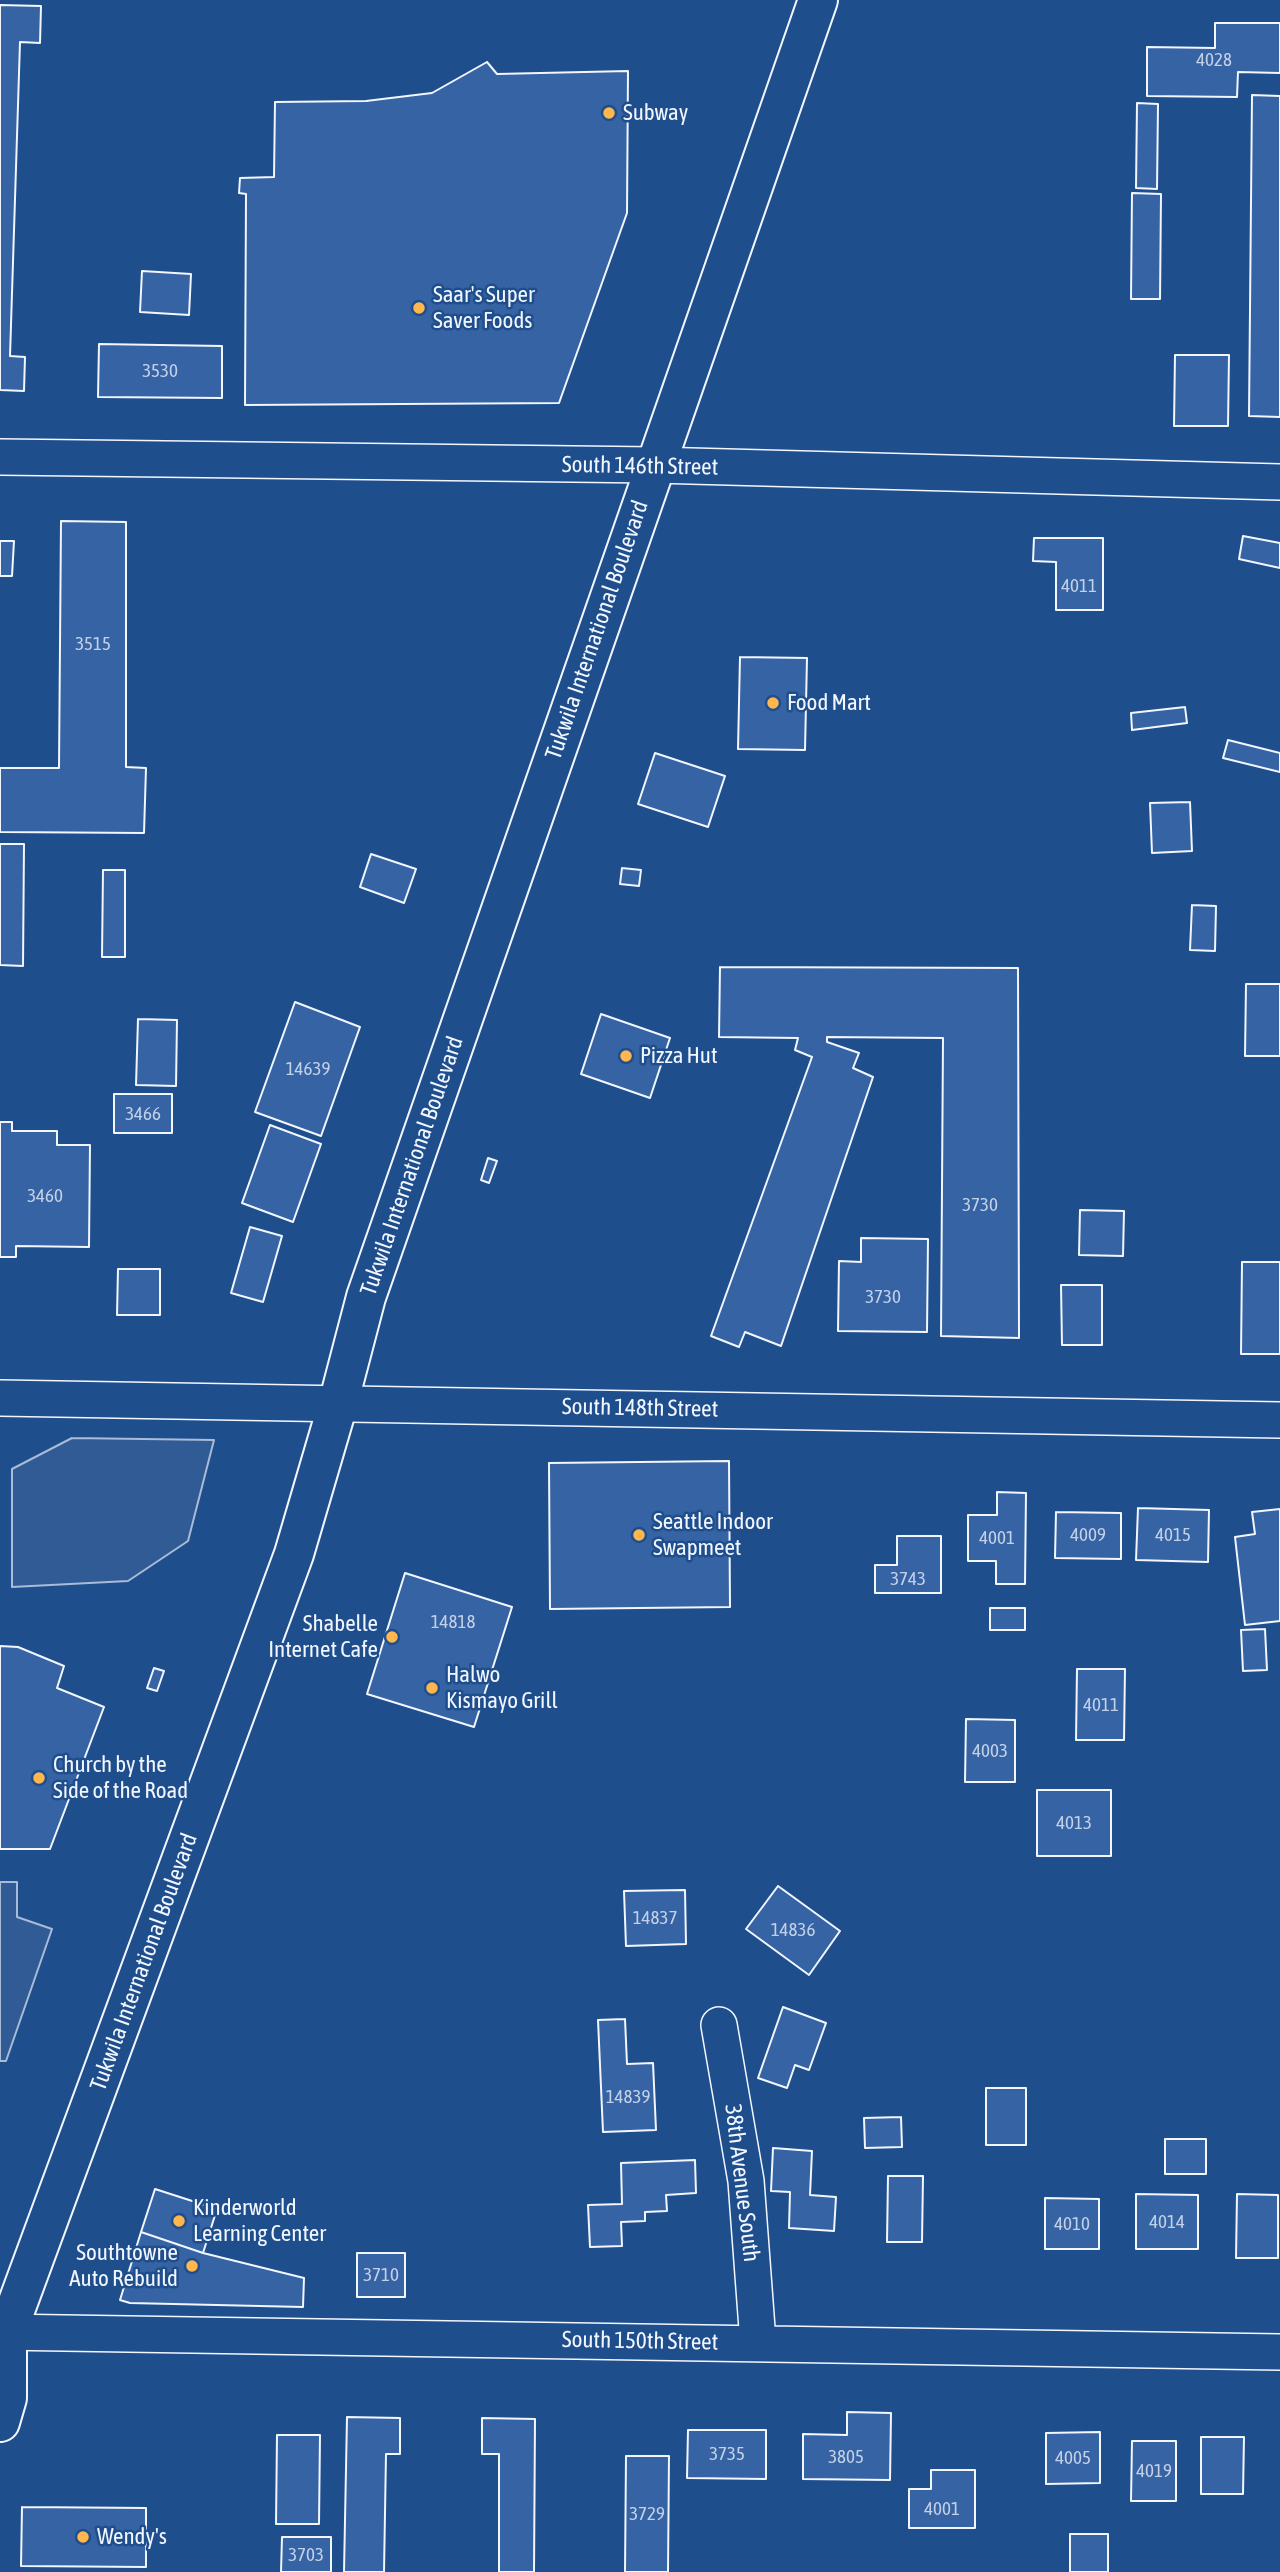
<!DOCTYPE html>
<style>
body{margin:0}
canvas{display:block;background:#1f4e8c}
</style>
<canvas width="1280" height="2572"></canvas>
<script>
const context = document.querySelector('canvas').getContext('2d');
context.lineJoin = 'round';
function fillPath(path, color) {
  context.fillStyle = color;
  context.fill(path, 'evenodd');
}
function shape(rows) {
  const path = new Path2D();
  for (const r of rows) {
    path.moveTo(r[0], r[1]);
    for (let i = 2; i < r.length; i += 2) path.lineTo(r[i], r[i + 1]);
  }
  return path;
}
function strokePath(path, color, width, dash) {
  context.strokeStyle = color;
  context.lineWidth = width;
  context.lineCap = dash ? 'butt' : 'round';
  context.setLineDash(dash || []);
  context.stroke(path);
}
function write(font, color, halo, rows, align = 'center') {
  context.font = font + ' "Asap Condensed",sans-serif';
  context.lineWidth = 5;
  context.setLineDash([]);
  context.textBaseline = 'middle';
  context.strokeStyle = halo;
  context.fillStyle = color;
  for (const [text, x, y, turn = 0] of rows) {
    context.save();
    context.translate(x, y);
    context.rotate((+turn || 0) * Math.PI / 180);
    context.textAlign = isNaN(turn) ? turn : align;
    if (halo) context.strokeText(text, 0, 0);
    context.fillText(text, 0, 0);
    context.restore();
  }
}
const parking = shape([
 [72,1438,214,1440,188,1541,128,1581,12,1587,12,1469,72,1438],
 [0,1882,17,1882,17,1917,52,1929,6,2061,0,2061,0,1882]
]);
fillPath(parking, '#305b95');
strokePath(parking, '#a8bbd7', 2);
const building = shape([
 [0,5,41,6,40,43,20,42,10,356,25,357,24,391,0,390,0,5],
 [1215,23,1280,23,1280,73,1238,72,1237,97,1147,96,1147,47,1215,48,1215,23],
 [487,62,497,74,628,71,627,213,559,403,245,405,246,194,239,193,240,178,274,177,275,102,366,101,432,93,487,62],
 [1252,95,1280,96,1280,417,1249,416,1252,95],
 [1137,103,1158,104,1157,189,1136,188,1137,103],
 [1132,193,1161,194,1160,299,1131,299,1132,193],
 [142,271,191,274,189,315,140,312,142,271],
 [99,344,222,346,222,398,98,397,99,344],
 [1175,355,1229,355,1228,426,1174,426,1175,355],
 [61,521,126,522,126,767,146,768,144,833,0,832,0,768,59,768,61,521],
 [1243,536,1280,543,1280,568,1239,559,1243,536],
 [1034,538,1103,538,1103,610,1056,610,1056,562,1033,561,1034,538],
 [0,541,14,541,12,576,0,576,0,541],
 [740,657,807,658,805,750,738,749,740,657],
 [1185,707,1187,723,1132,730,1131,713,1185,707],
 [1228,740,1280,753,1280,772,1223,758,1228,740],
 [655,753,725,776,708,827,638,804,655,753],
 [1190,802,1192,851,1152,853,1150,803,1190,802],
 [0,844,24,844,23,966,0,965,0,844],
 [371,854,416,869,404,903,360,887,371,854],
 [622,868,641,870,639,886,620,884,622,868],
 [103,870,125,870,125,957,102,957,103,870],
 [1192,905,1216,906,1215,951,1190,950,1192,905],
 [720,967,1018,968,1019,1338,941,1336,943,1038,827,1037,827,1042,859,1053,853,1068,873,1077,781,1346,745,1332,739,1347,711,1336,812,1057,795,1050,798,1038,719,1037,720,967],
 [1246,984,1280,984,1280,1056,1245,1056,1246,984],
 [295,1002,360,1027,321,1136,255,1112,295,1002],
 [601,1014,670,1038,650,1098,581,1074,601,1014],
 [138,1019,177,1020,176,1086,136,1085,138,1019],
 [114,1094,172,1094,172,1133,114,1133,114,1094],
 [0,1122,12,1122,12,1131,57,1131,57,1145,90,1145,89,1247,16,1246,16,1257,0,1257,0,1122],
 [270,1125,321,1144,293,1222,242,1203,270,1125],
 [488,1158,497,1161,489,1183,481,1180,488,1158],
 [1080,1210,1124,1211,1123,1256,1079,1255,1080,1210],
 [250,1227,282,1236,263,1302,231,1293,250,1227],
 [861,1238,928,1239,927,1332,838,1331,839,1261,861,1262,861,1238],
 [1242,1262,1280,1262,1280,1354,1241,1354,1242,1262],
 [118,1269,160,1269,160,1315,117,1315,118,1269],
 [1061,1285,1102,1285,1102,1345,1062,1345,1061,1285],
 [729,1461,730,1607,550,1609,549,1463,729,1461],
 [997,1492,1026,1493,1025,1584,996,1584,996,1561,968,1561,968,1515,997,1515,997,1492],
 [1138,1508,1209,1510,1208,1562,1136,1560,1138,1508],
 [1280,1509,1280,1621,1245,1625,1235,1537,1255,1534,1252,1512,1280,1509],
 [1056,1512,1121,1513,1121,1559,1055,1558,1056,1512],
 [897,1536,941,1536,941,1593,875,1593,875,1565,897,1565,897,1536],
 [405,1573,512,1607,474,1727,367,1694,405,1573],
 [990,1608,1025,1608,1025,1630,990,1630,990,1608],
 [1265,1629,1267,1670,1243,1671,1241,1630,1265,1629],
 [0,1646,18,1647,64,1666,57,1688,104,1707,50,1849,0,1849,0,1646],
 [154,1668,164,1671,157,1691,147,1688,154,1668],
 [1077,1669,1125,1669,1124,1740,1076,1740,1077,1669],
 [966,1719,1015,1720,1015,1782,965,1782,966,1719],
 [1037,1790,1111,1790,1111,1856,1037,1856,1037,1790],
 [778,1886,840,1931,809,1975,746,1929,778,1886],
 [685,1890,686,1944,626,1946,624,1891,685,1890],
 [783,2007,826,2023,809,2070,795,2065,787,2088,758,2078,783,2007],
 [625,2019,627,2064,653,2063,656,2130,603,2132,598,2020,625,2019],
 [986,2088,1026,2088,1026,2145,986,2145,986,2088],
 [901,2117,902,2147,865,2148,864,2118,901,2117],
 [1165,2139,1206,2139,1206,2174,1165,2174,1165,2139],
 [773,2148,812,2151,810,2195,836,2197,834,2231,789,2228,790,2192,771,2191,773,2148],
 [695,2160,696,2193,666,2195,667,2211,645,2212,645,2221,621,2222,622,2246,590,2247,588,2205,622,2204,621,2163,695,2160],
 [888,2176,923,2176,922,2242,887,2242,888,2176],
 [155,2189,217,2209,203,2253,141,2232,155,2189],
 [1136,2194,1198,2195,1198,2249,1136,2249,1136,2194],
 [1237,2194,1278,2195,1278,2258,1236,2258,1237,2194],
 [1045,2198,1099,2199,1099,2249,1045,2249,1045,2198],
 [141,2232,203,2253,304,2278,303,2307,130,2303,120,2300,141,2232],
 [357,2253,405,2253,405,2297,357,2297,357,2253],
 [847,2412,891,2413,890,2480,803,2479,803,2434,847,2435,847,2412],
 [347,2417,400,2418,400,2454,386,2454,384,2572,344,2572,347,2417],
 [482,2418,535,2419,534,2572,499,2572,499,2454,482,2454,482,2418],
 [688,2430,766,2430,766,2479,687,2478,688,2430],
 [1100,2432,1100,2483,1046,2484,1046,2433,1100,2432],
 [277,2435,320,2435,319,2524,276,2524,277,2435],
 [1201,2437,1244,2437,1243,2494,1201,2494,1201,2437],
 [1132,2441,1176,2441,1176,2501,1131,2501,1132,2441],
 [626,2456,669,2456,668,2572,625,2572,626,2456],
 [931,2470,975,2470,975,2528,909,2528,909,2489,931,2489,931,2470],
 [22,2507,146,2508,146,2567,21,2566,22,2507],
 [1070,2534,1108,2534,1108,2572,1070,2572,1070,2534],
 [282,2537,331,2537,331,2572,281,2572,282,2537]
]);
fillPath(building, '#3563a3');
strokePath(building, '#f2f6ff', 2);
const minor = shape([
 [0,457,654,465,1280,482],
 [0,1398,1280,1420],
 [719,2025,746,2181,758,2342],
 [0,2332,1280,2352]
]);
const major = shape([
 [0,2342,7,2332,294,1554,338,1404,366,1297,818,0],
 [0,2422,7,2398,7,2332]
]);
strokePath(minor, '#f2f6ff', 38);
strokePath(major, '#f2f6ff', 42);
strokePath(minor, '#1f4e8c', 35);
strokePath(major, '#1f4e8c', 38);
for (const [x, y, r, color] of [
 [609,113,7,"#ffb74d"],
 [419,308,7,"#ffb74d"],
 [773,703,7,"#ffb74d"],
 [626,1056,7,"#ffb74d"],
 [639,1535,7,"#ffb74d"],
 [392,1637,7,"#ffb74d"],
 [432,1688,7,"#ffb74d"],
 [39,1778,7,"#ffb74d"],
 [179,2221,7,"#ffb74d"],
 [192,2266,7,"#ffb74d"],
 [83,2537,7,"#ffb74d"]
]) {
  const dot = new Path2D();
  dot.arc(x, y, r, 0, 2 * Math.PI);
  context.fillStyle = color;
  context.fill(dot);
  strokePath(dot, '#1f4e8c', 2.5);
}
write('19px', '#c3d1e8', null, [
 ["4028",1214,60],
 ["3530",160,371],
 ["4011",1079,586],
 ["3515",93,644],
 ["14639",308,1069],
 ["3466",143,1114],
 ["3460",45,1196],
 ["3730",980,1205],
 ["3730",883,1297],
 ["4009",1088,1535],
 ["4015",1173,1535],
 ["4001",997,1538],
 ["3743",908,1579],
 ["14818",453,1622],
 ["4011",1101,1705],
 ["4003",990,1751],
 ["4013",1074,1823],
 ["14837",655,1918],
 ["14836",793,1930],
 ["14839",628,2097],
 ["4014",1167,2222],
 ["4010",1072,2224],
 ["3710",381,2275],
 ["3735",727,2454],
 ["3805",846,2457],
 ["4005",1073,2458],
 ["4019",1154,2471],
 ["4001",942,2509],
 ["3729",647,2514],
 ["3703",306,2555]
]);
write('23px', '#f2f6ff', '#1f4e8c', [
 ["Subway",623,113],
 ["Saar's Super",433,295],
 ["Saver Foods",433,321],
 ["Food Mart",787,703],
 ["Pizza Hut",640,1056],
 ["Seattle Indoor",653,1522],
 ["Swapmeet",653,1548],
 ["Shabelle",378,1624,"right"],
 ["Internet Cafe",378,1650,"right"],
 ["Halwo",446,1675],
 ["Kismayo Grill",446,1701],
 ["Church by the",53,1765],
 ["Side of the Road",53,1791],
 ["Kinderworld",193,2208],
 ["Learning Center",193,2234],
 ["Southtowne",178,2253,"right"],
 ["Auto Rebuild",178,2279,"right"],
 ["Wendy's",97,2537]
], 'left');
write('23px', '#f2f6ff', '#1f4e8c', [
 ["South 146th Street",640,466,1],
 ["Tukwila International Boulevard",597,630,-71],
 ["Tukwila International Boulevard",412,1166,-71],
 ["South 148th Street",640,1408,1],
 ["Tukwila International Boulevard",144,1962,-70],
 ["38th Avenue South",742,2183,83],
 ["South 150th Street",640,2341,1]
]);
</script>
